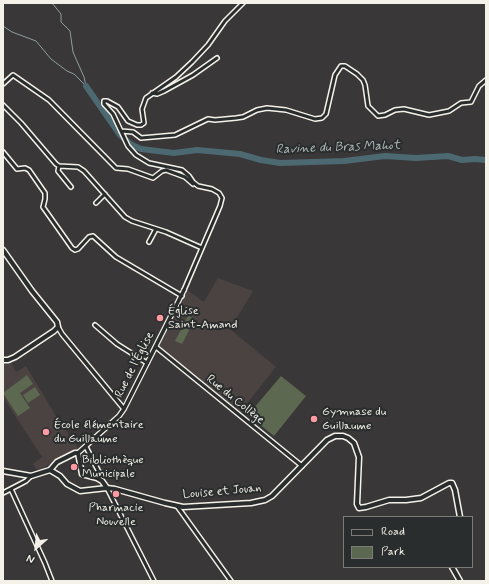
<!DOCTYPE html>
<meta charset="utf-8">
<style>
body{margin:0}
#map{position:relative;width:489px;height:584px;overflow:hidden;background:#393737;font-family:Mynerve,sans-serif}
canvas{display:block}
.frame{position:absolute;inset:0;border:4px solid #f4f1e8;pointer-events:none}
.legend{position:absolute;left:343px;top:516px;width:130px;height:52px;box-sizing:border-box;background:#2a2d2e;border:1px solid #7b7b78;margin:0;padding:5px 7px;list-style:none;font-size:12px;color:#f4f1e8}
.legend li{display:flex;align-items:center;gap:8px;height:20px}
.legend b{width:20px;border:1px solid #7b7b78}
.north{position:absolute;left:16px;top:528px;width:40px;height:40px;-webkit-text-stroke:3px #2a2d2e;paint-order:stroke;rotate:207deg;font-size:11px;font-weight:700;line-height:16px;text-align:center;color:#f4f1e8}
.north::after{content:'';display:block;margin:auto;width:14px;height:18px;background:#f4f1e8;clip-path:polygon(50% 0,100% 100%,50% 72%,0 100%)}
</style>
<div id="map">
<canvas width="489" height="584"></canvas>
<div class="frame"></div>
<ul class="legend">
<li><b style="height:5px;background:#2a2d2e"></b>Road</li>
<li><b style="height:11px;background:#5c684f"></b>Park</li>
</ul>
<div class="north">N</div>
</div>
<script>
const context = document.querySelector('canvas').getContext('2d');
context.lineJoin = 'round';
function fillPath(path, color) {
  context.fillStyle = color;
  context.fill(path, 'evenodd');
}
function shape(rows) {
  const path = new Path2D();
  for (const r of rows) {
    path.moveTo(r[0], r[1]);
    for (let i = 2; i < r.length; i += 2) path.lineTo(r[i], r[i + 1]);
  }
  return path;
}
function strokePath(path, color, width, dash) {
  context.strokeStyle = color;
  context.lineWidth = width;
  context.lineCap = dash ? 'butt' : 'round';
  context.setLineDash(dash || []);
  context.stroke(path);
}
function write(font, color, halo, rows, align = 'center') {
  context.font = font + ' Mynerve,sans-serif';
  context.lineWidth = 4;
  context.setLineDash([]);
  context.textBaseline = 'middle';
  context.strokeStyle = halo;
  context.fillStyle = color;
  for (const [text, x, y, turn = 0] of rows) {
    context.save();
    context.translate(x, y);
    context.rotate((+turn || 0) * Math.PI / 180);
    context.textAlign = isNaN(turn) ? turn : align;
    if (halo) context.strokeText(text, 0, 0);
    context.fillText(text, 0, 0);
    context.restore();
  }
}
fillPath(shape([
 [218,278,253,291,230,329,276,367,240,412,159,347,187,290,204,302],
 [11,362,16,372,26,366,56,416,78,448,38,471,33,464,42,457,3,397,3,363]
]), '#4a4342');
fillPath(shape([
 [188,316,195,319,182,344,175,341],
 [27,375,33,384,20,393,30,408,18,416,3,393],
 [281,376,306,396,274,436,248,415],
 [35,387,40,395,28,403,23,395]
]), '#5c684f');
strokePath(shape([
 [52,3,61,14,61,22,70,31,73,52,84,77,86,86],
 [3,26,12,32,36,41,51,59,67,71,74,74,86,86]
]), '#8f9fa1', 1);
strokePath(shape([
 [86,86,120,135,132,145,141,149,174,153,197,150,240,154,261,160,280,163,344,161,385,156,416,158,448,156,462,160,475,159,486,160]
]), '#4c6871', 6);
const minor = shape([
 [3,84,13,75,49,100,116,168,128,169,153,178,162,171,166,170,185,177,193,184],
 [152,93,157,94,164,91,193,75,217,58],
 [3,105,21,123,56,164,59,166,78,167,84,171,125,217,132,221,166,232,202,248],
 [121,131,133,132,141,138,175,135,208,119,215,120,236,118,243,117,257,110,267,108,286,110,315,119,322,118,326,114,335,75,341,66,345,66,357,74,363,80,365,85,368,106,378,116,385,115,395,110,404,109,429,115,449,111,461,103,471,102,479,86,486,80],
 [3,152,17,169,25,168,29,170,45,193,45,199,43,207,72,248,75,250,78,249,89,237,93,236,116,257,182,296],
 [59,166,58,171,71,187],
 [96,203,105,194],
 [149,242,156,229],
 [184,290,220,206,222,198,219,193,212,189,198,186,193,182,189,176,182,170,149,163,136,155,128,146,113,114,104,104,104,101,107,101,118,107,128,121,137,125,141,125,144,123,142,109,146,98,176,77,192,62,208,45,225,21,243,3],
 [95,325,117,344,147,363],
 [156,347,302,466],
 [86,447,99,472],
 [107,488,154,581],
 [11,489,45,563,52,581],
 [3,493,26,481,31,476],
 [177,506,231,581]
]);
const tertiary = shape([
 [58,327,62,334,124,409],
 [78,453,119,416,124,409,184,290]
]);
const secondary = shape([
 [3,250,32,291,57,322,58,327,54,331,15,357,8,360,3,360],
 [50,470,60,476,67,484,80,491,107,488,115,489,165,503,183,507,251,503,265,500,272,496,327,440,335,436,343,436,348,438,354,443,359,457,357,504,359,508,366,507,389,500,406,500,421,498,449,483,452,483,455,490,460,517],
 [3,471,31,476,50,470,57,462,75,453,78,453,82,474,97,478,102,481,107,488],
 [452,567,460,581]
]);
strokePath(minor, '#f4f1e8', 6);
strokePath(tertiary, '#f4f1e8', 6);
strokePath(secondary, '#f4f1e8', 7);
strokePath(minor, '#2a2d2e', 3);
strokePath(tertiary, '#2a2d2e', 3.5);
strokePath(secondary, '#2a2d2e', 4);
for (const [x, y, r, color] of [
 [160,318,4,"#ff9aa2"],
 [314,419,4,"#ff9aa2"],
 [46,432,4,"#ff9aa2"],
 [74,467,4,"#ff9aa2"],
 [116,494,4,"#ff9aa2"]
]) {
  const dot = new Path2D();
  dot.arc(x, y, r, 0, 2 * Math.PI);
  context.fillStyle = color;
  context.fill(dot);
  strokePath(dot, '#2a2d2e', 1.5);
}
write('12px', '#f4f1e8', '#2a2d2e', [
 ["Église",168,311],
 ["Saint-Amand",168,325],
 ["Gymnase du",322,412],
 ["Guillaume",322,426],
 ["École élémentaire",54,425],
 ["du Guillaume",54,439],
 ["Bibliothèque",82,460],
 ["Municipale",82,474],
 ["Pharmacie",116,508,"center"],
 ["Nouvelle",116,522,"center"]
], 'left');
write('12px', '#f4f1e8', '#2a2d2e', [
 ["Rue de l'Église",135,365,-63],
 ["Rue du Collège",235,400,39],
 ["Louise et Jouan",222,492,-5]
]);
write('italic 13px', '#b1bab8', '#2a2d2e', [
 ["Ravine du Bras Mahot",338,148,-2]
]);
</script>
